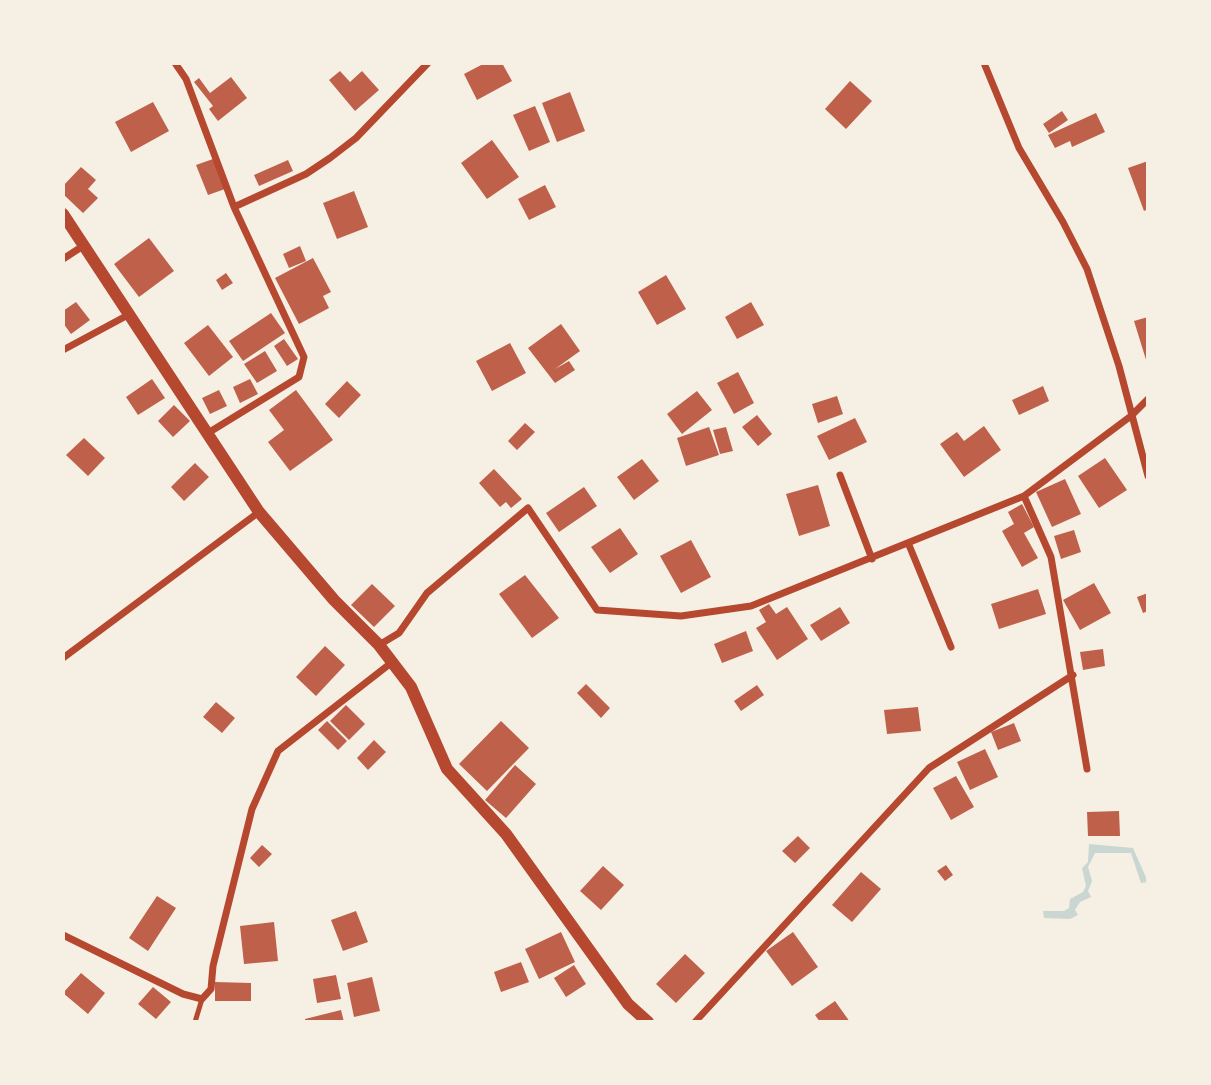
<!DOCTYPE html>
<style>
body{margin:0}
#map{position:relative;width:1211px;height:1085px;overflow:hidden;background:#f6efe4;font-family:"Titillium Web",sans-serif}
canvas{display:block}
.frame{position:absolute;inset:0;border:65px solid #f6efe4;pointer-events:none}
</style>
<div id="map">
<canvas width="1211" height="1085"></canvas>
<div class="frame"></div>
</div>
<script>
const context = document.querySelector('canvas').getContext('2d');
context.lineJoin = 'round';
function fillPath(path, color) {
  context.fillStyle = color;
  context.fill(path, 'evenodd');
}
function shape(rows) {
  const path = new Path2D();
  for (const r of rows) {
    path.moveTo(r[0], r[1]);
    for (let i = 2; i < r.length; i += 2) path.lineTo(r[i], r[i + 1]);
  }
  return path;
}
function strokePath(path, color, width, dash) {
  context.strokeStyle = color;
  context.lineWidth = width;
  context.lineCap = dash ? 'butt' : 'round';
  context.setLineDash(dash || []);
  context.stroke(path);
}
fillPath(shape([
 [1089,844,1133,848,1148,882,1141,883,1131,853,1095,853,1088,867,1092,881,1088,891,1091,897,1080,902,1075,910,1078,915,1070,919,1044,918,1043,911,1064,911,1069,908,1070,899,1083,892,1086,886,1082,868,1088,862]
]), '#c9d6d2');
fillPath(shape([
 [485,63,502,63,512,81,477,100,464,74],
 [340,71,350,82,362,71,379,90,355,111,329,80],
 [231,77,247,98,218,121,209,109,213,106,194,82,199,78,210,93],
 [850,81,872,101,846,129,825,109],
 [570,92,585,131,557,142,542,103],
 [153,102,169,131,131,152,115,122],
 [535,106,550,142,529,151,513,115],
 [1062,111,1068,120,1049,133,1043,124],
 [1096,113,1105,132,1072,147,1070,141,1055,148,1048,135],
 [492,140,519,177,487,199,461,163],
 [213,159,225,189,208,195,196,165],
 [288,160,293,171,259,186,254,175],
 [1148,161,1148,209,1144,211,1128,168],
 [81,167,96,180,88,189,98,198,83,213,63,194,63,186],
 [545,185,556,207,529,220,518,199],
 [354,191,368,227,337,239,323,203],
 [149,238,174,271,139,297,114,264],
 [300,246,306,261,289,268,283,254],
 [313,258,331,292,323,296,329,308,299,324,275,278],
 [226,273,233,283,222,290,216,280],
 [666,275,686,309,657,325,638,292],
 [76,302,90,320,71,334,63,323,63,311],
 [751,302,764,325,737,339,725,317],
 [271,313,285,333,243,361,229,341],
 [1148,317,1148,363,1147,363,1134,321],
 [561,324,580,351,555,369,569,361,575,370,555,383,528,348],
 [208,325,233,357,209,376,184,343],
 [284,339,298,359,287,366,274,346],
 [510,343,526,373,492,391,476,361],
 [265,351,277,371,257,383,244,364],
 [738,372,754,403,734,414,717,383],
 [152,379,165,398,138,415,126,397],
 [250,379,258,394,240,403,233,387],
 [347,381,361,395,339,418,325,404],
 [1043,386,1049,401,1019,415,1012,400],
 [219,390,227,406,210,414,202,398],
 [296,390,333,440,290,471,268,442,284,430,269,410],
 [697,391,712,410,682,434,667,414],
 [837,396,843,414,818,423,812,404],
 [174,405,190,421,173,437,158,421],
 [757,415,772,434,758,446,742,427],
 [855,418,867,442,829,460,817,436],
 [525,423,535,432,517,450,508,441],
 [984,426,1001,450,964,477,940,444,957,432,964,441],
 [709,427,719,455,686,466,677,438],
 [726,427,733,451,720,454,713,430],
 [84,438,105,458,88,476,66,455],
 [1105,458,1127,490,1099,508,1078,476],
 [642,459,659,481,634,500,617,477],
 [195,463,209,477,184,501,171,487],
 [494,469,522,499,511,508,506,502,500,507,479,483],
 [1065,479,1081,514,1052,527,1036,492],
 [818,485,830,526,799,536,786,494],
 [584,487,597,506,559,532,546,513],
 [1022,504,1034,527,1024,533,1038,558,1022,567,1002,531,1014,524,1008,512],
 [620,528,638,554,610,573,591,547],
 [1074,530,1081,552,1061,559,1054,536],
 [691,540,711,577,681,593,660,556],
 [525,575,559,618,532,638,499,594],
 [1094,583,1111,613,1080,630,1063,600],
 [372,584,395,606,374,627,351,605],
 [1038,589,1046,614,999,629,991,604],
 [1148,593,1148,611,1143,613,1137,597],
 [769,604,776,614,787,607,808,639,777,660,756,628,766,622,759,610],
 [840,607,850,623,821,641,810,625],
 [746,631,753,651,722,663,714,644],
 [325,646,345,665,316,696,296,677],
 [1103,649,1105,666,1083,670,1080,652],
 [586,684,610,708,601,718,577,693],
 [757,685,764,695,741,711,734,701],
 [216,702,235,718,222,733,203,717],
 [346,705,365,724,349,740,330,721],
 [918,707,921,731,887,734,884,710],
 [327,721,347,741,338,750,318,730],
 [501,721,529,748,487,791,459,764],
 [1014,723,1021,741,998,750,991,732],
 [374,740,386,752,368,770,357,758],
 [985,749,998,777,970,790,957,762],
 [515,765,536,784,506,818,485,800],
 [956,776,974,807,951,820,933,788],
 [1119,811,1120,836,1088,836,1087,812],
 [798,836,810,848,795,863,782,851],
 [262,845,272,854,259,867,250,858],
 [946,865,953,875,945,881,937,871],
 [603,866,624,885,601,910,580,891],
 [861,872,881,889,852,922,832,905],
 [157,896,176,908,148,951,129,938],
 [356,911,368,942,343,951,331,920],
 [274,922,278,961,244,964,240,926],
 [561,932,575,962,539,979,525,949],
 [793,932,818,967,792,986,766,951],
 [685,954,705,973,676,1003,656,984],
 [521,962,529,982,501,992,494,972],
 [574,965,586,984,566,997,554,978],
 [81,973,105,993,88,1014,63,993],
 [336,975,341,999,317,1003,313,979],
 [372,977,380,1011,354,1017,347,983],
 [215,982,251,983,251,1001,215,1001],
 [153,987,171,1002,156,1019,138,1004],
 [835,1001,850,1022,820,1022,815,1015],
 [341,1010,344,1022,305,1022,305,1019]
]), '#bf614a');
strokePath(shape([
 [195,1022,202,999]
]), '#b5482f', 5);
strokePath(shape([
 [175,63,186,79,234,207,304,357,299,377,208,433],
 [984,63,1019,148,1063,222,1087,269,1119,366,1148,476],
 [234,207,306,174,330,158,356,138,428,63],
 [63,259,83,246],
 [63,350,128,315],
 [840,475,872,559],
 [1024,496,1051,557,1087,769],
 [909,545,951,647],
 [379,645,399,633,427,593,528,508,597,610,681,616,751,606,1024,496,1131,416,1148,399],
 [63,658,259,512],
 [63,935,183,994,202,999,211,989,213,966,252,809,278,751,391,663],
 [695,1022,929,768,1073,675]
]), '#b5482f', 7);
strokePath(shape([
 [63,214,259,512,334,600,379,645,411,687,447,769,506,834,628,1004,648,1022]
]), '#b5482f', 12);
</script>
